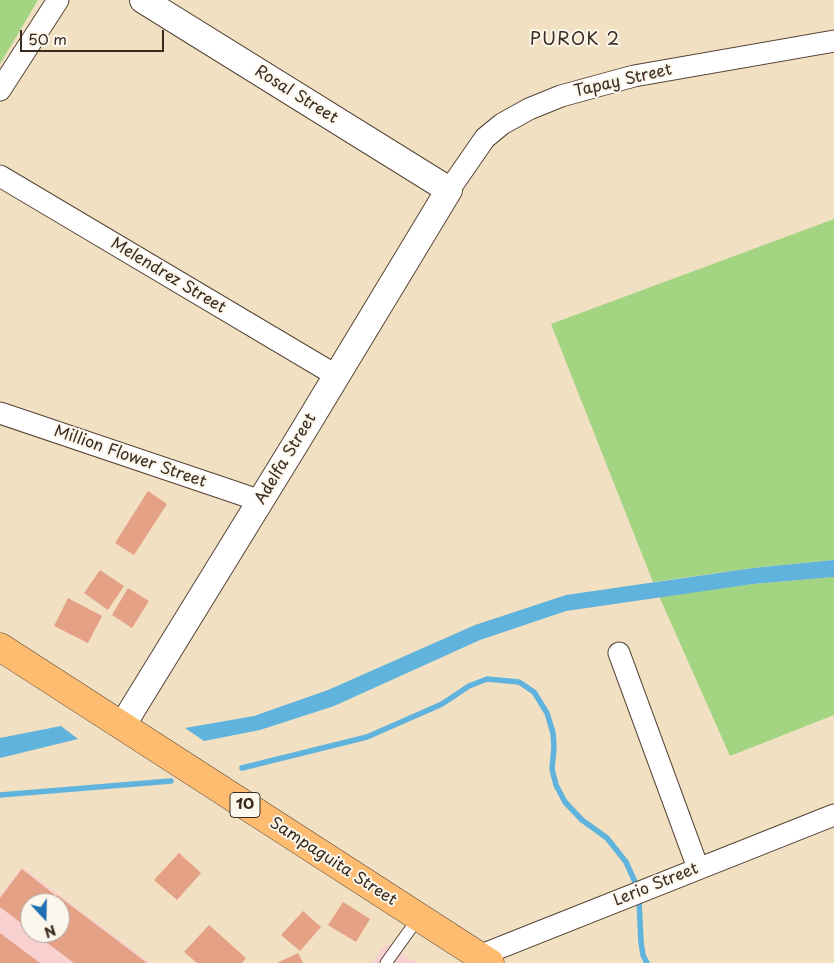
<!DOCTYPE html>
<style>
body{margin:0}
#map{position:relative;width:834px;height:963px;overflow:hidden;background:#f1e0c2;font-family:"Playpen Sans",sans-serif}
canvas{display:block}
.north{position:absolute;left:20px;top:893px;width:50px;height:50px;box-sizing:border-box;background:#fbf7ec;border:1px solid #aea59a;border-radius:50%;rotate:159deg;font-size:14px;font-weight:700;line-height:20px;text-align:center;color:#3b2a1e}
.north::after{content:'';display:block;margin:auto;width:18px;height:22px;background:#1f6fb2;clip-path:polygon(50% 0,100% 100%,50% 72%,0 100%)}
.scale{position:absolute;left:20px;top:30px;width:144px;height:22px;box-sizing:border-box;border:2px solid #3b2a1e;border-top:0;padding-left:6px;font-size:15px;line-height:18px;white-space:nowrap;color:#3b2a1e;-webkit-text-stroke:4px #fbf7ec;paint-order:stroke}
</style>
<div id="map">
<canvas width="834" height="963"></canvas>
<div class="north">N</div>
<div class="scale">50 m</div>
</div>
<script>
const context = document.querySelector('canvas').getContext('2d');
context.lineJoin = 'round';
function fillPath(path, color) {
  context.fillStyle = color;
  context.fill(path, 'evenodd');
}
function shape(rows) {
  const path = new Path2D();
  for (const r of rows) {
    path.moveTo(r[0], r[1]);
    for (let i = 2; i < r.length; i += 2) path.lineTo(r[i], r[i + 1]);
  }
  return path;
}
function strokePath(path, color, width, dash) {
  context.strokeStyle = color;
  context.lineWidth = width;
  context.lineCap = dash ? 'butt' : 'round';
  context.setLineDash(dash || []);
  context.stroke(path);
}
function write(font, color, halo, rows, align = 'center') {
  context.font = font + ' "Playpen Sans",sans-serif';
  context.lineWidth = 4;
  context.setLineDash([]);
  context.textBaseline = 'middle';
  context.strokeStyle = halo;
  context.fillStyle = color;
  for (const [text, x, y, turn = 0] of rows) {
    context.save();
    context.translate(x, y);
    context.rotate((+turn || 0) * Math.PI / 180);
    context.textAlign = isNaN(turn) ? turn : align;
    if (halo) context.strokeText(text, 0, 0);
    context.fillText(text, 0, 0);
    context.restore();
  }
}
fillPath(shape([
 [22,867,150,963,0,963,0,896],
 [30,903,60,903,60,933,30,933],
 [386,944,417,963,368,963,373,961]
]), '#f7d0cf');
fillPath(shape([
 [0,0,38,0,0,64],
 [834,219,834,560,753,568,653,582,551,324],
 [834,577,834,715,730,756,659,596,753,584]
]), '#a3d482');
fillPath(shape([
 [834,560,834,577,753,584,566,611,480,640,334,706,260,730,204,741,185,728,254,716,328,690,475,625,566,595,753,568],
 [61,726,78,739,0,758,0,738]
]), '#60b3dc');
strokePath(shape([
 [242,768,367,737,442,704,469,686,487,679,519,682,534,692,547,713,553,733,554,747,552,769,556,785,565,802,582,820,607,838,626,862,635,882],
 [0,795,171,781],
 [639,900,641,942,643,955,647,963]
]), '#60b3dc', 5.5);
fillPath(shape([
 [148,491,167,504,134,555,115,543],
 [100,570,124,586,108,610,84,593],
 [128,588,149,601,132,628,112,615],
 [68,598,102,616,88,643,54,626],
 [179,853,201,873,177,900,154,880],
 [22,869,55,895,49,903,30,903,29,929,0,907,0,898],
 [57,895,147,963,74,963,34,933,60,933,60,903,51,903],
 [343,902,370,919,356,942,328,925],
 [303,911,321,927,300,951,281,935],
 [209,925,246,958,242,963,197,963,184,952],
 [0,933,40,963,0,963],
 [298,953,303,963,277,963]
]), '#e5a185');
const service = shape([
 [386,963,419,917]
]);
const minor = shape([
 [0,90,58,0],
 [0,176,337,376],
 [449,190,485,138,502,124,529,109,561,96,634,76,834,41],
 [0,413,261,501],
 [619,653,698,868],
 [479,956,834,815]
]);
const tertiary = shape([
 [122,726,296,443,449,190,143,0]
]);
const trunk = shape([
 [0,647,490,963]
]);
strokePath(service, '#564537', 13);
strokePath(minor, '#564537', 23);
strokePath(tertiary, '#564537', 28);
strokePath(trunk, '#564537', 29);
strokePath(service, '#fff', 11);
strokePath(minor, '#fff', 21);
strokePath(tertiary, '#fff', 26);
strokePath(trunk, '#febc70', 28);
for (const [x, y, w] of [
 [245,805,30]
]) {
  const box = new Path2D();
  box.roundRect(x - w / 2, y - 12.5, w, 25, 4);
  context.fillStyle = '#fbf7ec';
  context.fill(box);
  strokePath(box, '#3b2a1e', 1);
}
write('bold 15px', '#3b2a1e', null, [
 ["10",245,805]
]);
write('16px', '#3b2a1e', '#fbf7ec', [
 ["Tapay Street",623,81,-13],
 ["Rosal Street",296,95,32],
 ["Melendrez Street",168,276,31],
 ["Million Flower Street",130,457,19],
 ["Adelfa Street",286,459,-59],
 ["Sampaguita Street",333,862,33],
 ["Lerio Street",656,885,-22]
]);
context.letterSpacing = '1px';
write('18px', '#3b2a1e', '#fbf7ec', [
 ["PUROK 2",575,40]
]);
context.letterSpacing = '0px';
</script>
